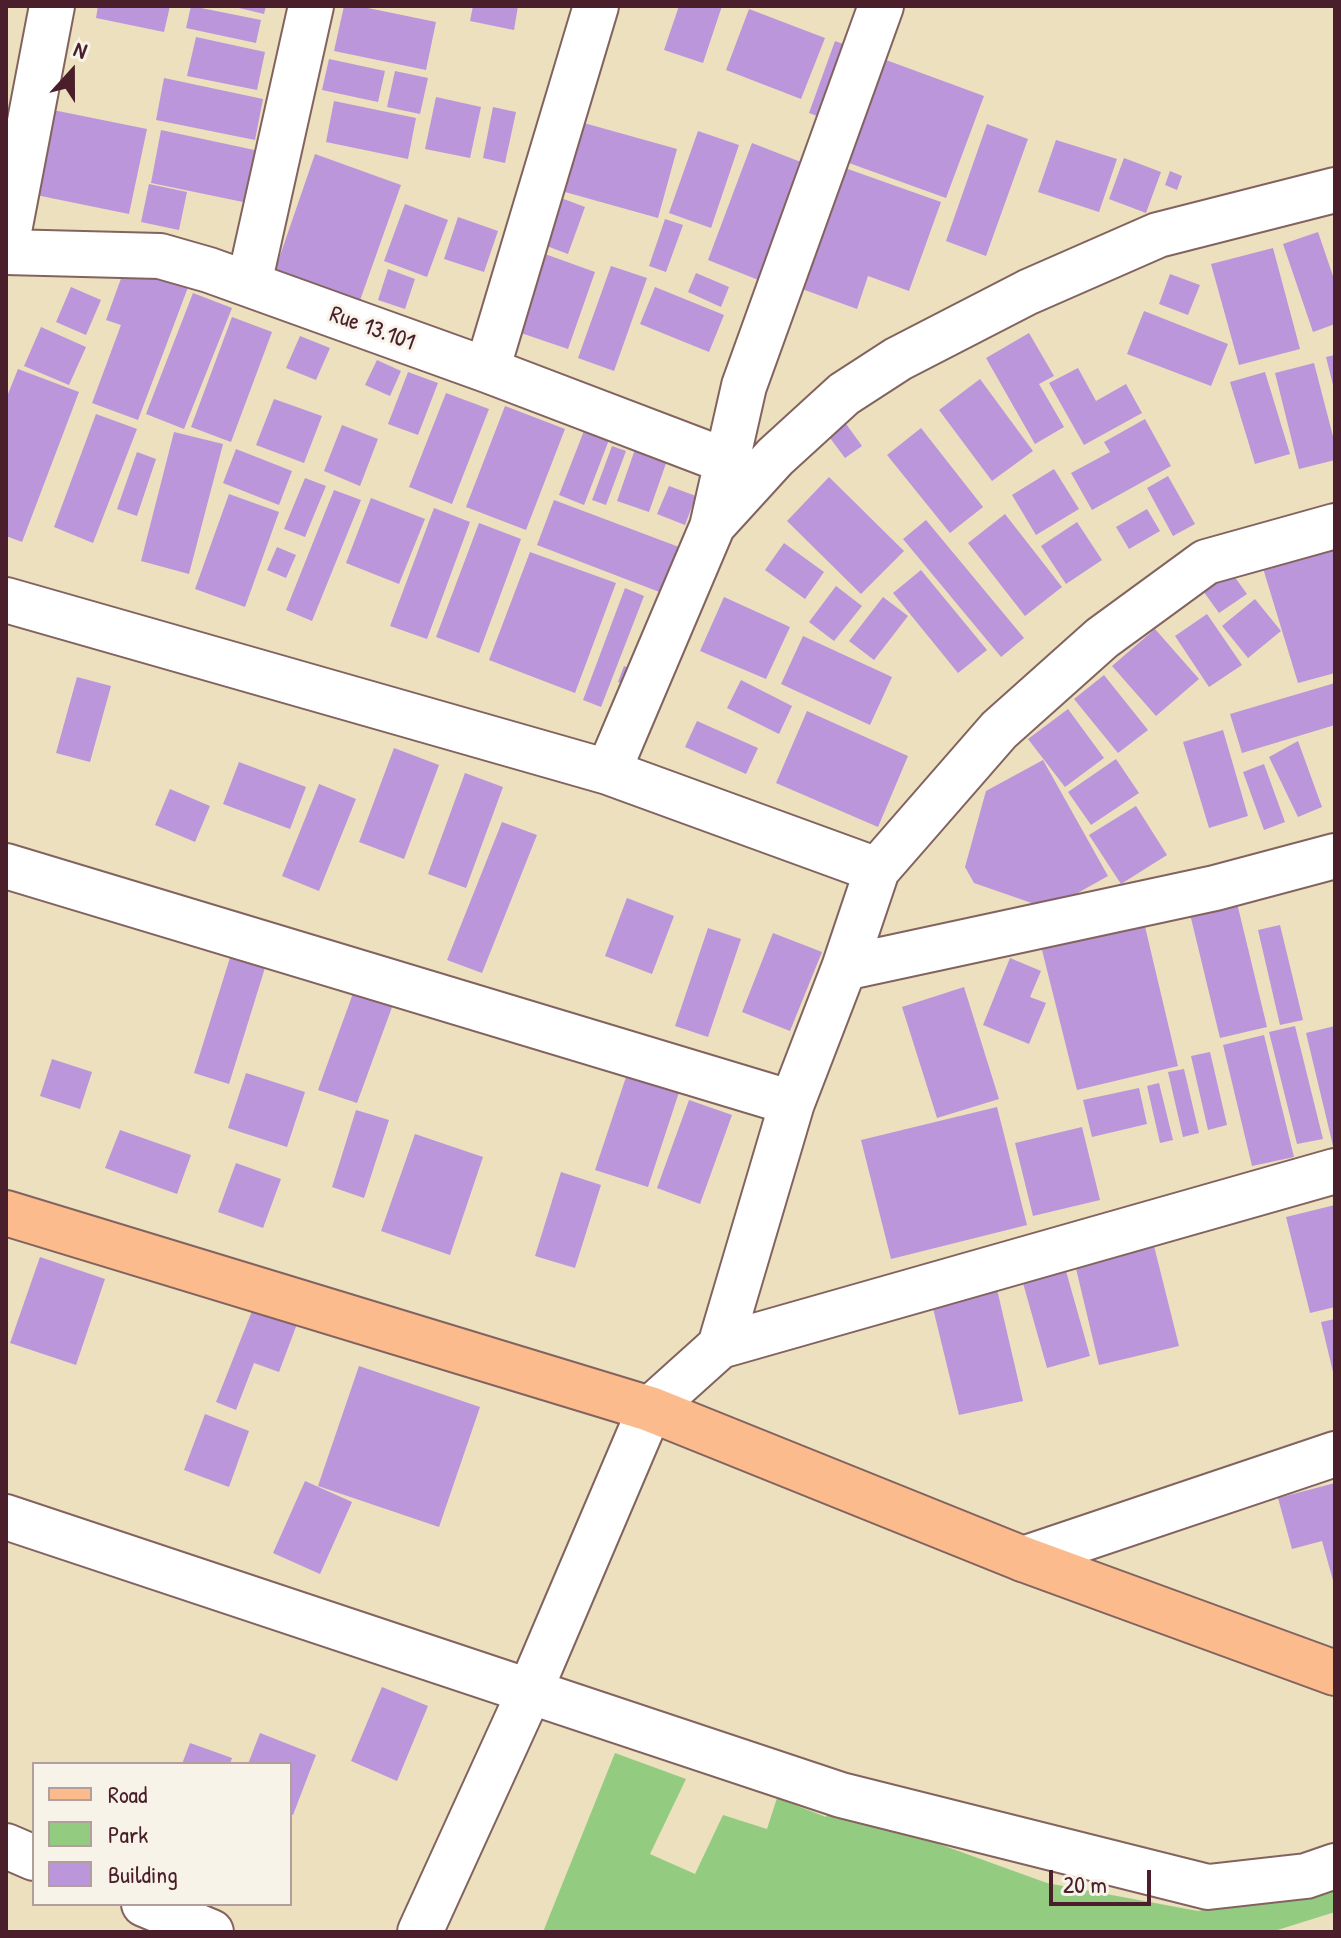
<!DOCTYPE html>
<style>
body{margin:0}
#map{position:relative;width:1341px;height:1938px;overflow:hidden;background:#ece0bf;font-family:"Patrick Hand",sans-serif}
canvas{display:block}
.frame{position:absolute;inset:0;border:8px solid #4a1f2b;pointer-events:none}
.legend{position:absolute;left:32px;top:1762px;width:260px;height:144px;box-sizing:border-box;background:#f7f3e8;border:2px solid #b29e9c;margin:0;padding:10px 14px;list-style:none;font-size:24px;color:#4a1f2b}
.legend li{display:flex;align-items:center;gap:16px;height:40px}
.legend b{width:40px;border:2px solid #b29e9c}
.north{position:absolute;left:32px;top:32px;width:80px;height:80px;-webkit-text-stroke:6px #f7f3e8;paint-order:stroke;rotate:21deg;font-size:22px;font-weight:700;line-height:32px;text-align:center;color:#4a1f2b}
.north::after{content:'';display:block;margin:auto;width:28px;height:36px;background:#4a1f2b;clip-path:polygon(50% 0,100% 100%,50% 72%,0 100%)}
.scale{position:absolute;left:1049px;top:1870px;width:102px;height:36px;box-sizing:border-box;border:4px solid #4a1f2b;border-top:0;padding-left:10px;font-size:24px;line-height:28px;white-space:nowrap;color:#4a1f2b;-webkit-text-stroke:6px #f7f3e8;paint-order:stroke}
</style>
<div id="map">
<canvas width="1341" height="1938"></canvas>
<div class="frame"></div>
<ul class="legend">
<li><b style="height:10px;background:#fbbb8d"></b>Road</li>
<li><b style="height:22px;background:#93cc80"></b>Park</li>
<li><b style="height:22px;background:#bb96da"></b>Building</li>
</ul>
<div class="north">N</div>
<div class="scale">20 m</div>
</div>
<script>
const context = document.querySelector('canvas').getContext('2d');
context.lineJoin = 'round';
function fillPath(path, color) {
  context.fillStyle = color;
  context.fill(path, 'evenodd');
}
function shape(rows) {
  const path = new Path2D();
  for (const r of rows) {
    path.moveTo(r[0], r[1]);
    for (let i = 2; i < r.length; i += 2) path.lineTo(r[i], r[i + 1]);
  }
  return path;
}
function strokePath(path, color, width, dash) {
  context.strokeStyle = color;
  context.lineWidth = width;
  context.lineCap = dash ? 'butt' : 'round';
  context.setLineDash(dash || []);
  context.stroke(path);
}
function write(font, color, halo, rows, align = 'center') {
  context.font = font + ' "Patrick Hand",sans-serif';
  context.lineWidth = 6;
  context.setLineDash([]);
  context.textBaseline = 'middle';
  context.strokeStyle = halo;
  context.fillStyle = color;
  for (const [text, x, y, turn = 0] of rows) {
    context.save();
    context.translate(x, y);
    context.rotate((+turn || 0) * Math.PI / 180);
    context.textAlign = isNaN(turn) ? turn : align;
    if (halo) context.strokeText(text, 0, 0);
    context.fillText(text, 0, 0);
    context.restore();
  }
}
fillPath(shape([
 [615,1753,686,1779,650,1854,695,1874,723,1815,767,1829,777,1798,826,1817,831,1805,1047,1883,1198,1911,1335,1878,1335,1912,1271,1932,543,1932]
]), '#93cc80');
fillPath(shape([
 [98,6,170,6,164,32,96,18],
 [191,6,261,20,256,43,186,28],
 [231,6,266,6,264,14],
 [344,6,358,6,436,22,426,70,334,51],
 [473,6,518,6,514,30,470,21],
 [679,6,722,6,703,63,664,50],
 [749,9,825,38,801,99,726,70],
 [196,37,265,52,257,90,187,76],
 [835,41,862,51,836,123,809,113],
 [329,59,385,71,378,102,322,90],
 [886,60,984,96,946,198,849,163],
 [395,71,428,78,420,114,387,107],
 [164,78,263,99,255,140,156,120],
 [436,97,481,107,470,158,425,149],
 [334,101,416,118,408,159,326,142],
 [493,107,516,112,505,163,483,158],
 [53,110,147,129,129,214,36,195],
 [584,123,677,149,658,218,565,192],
 [987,124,1028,139,986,256,946,241],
 [161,130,259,151,248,203,151,183],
 [698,131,739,145,711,228,669,213],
 [1056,140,1117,159,1099,212,1038,192],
 [752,143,806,164,761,281,708,260],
 [315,154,401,185,358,306,273,276],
 [1124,158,1161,172,1146,213,1109,199],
 [845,168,941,202,909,291,868,276,857,309,802,289],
 [1170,171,1182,176,1177,190,1165,185],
 [149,184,187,192,179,230,141,222],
 [561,198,585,207,568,254,544,245],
 [405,204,448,220,427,277,384,261],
 [458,217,498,231,484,272,444,259],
 [665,219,683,225,666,272,649,266],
 [1318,232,1335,282,1335,324,1313,332,1283,244],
 [1273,248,1300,349,1239,365,1211,264],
 [545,254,595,272,568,349,518,332],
 [128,259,190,282,138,420,92,403,121,325,106,320],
 [611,266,647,278,614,371,578,358],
 [388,269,415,279,405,309,378,300],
 [696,273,729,287,721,307,688,292],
 [1170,274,1200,285,1188,315,1159,304],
 [71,287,101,300,86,335,56,322],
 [655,287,724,315,709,352,640,324],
 [193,293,232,308,184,429,146,414],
 [1144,311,1228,344,1211,386,1127,354],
 [232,317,272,332,231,442,191,427],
 [41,327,86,347,69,385,24,366],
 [1029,333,1054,376,1039,384,1064,427,1035,444,986,358],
 [300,336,330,348,316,380,286,368],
 [1335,355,1335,388,1334,389,1326,357],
 [377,360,401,371,390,396,365,385],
 [1314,363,1335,444,1335,460,1299,469,1275,373],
 [1078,368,1096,401,1126,384,1142,413,1084,445,1049,383],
 [18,369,79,392,22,542,6,536,6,399],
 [408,372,438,383,418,435,388,424],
 [1265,372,1290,454,1255,464,1230,382],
 [980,379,1033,451,992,481,939,410],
 [446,393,489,409,452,504,409,487],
 [274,399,322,416,304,463,256,445],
 [505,406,565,429,526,530,466,507],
 [96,414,137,429,93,543,54,527],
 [1145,419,1171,466,1092,510,1071,473,1110,452,1104,442],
 [844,421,862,446,845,458,827,434],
 [587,423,612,432,584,505,559,495],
 [342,425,378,439,360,486,324,471],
 [921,428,983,507,950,533,887,455],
 [174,432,223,444,189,574,141,561],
 [639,438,671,449,649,512,617,501],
 [612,446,626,451,606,505,592,500],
 [236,449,292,471,279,505,223,483],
 [137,452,156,459,137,516,117,509],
 [1054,469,1079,509,1036,535,1012,495],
 [1168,476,1195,524,1173,536,1147,488],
 [829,477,904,551,861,594,787,521],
 [305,478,326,486,305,537,284,529],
 [669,486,696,496,685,525,657,514],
 [334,490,361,500,312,621,286,610],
 [229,494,279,512,245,607,195,589],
 [371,498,425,519,399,584,346,563],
 [554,500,679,547,662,593,537,545],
 [434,508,470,522,427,639,390,626],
 [1147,509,1160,531,1129,549,1116,527],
 [1005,514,1062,587,1025,616,968,543],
 [926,520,1024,638,1001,657,903,539],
 [1077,522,1102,560,1066,584,1041,546],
 [479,523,521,539,479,653,436,637],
 [784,543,824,572,805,599,765,570],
 [1335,544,1335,673,1298,683,1262,565],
 [277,547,296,555,286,578,267,570],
 [530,552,616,583,575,693,489,660],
 [1229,569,1247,594,1219,613,1201,588],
 [921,570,987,650,958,673,893,593],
 [836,586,862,606,834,641,809,622],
 [625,588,644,596,601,707,583,700],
 [724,597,790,627,766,679,700,651],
 [883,597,908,616,874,660,849,641],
 [1255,599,1281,631,1248,658,1222,626],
 [1207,614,1242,665,1209,687,1175,636],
 [1155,629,1199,679,1156,716,1112,666],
 [803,636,892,677,870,725,781,684],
 [624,666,638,672,631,687,618,682],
 [1104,675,1148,730,1118,753,1074,699],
 [77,677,111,686,90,762,56,753],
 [741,680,792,706,779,734,727,708],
 [1335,683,1335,725,1242,753,1230,714],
 [1068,709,1104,758,1065,787,1028,739],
 [807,711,908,756,878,827,776,783],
 [697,721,758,748,746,774,685,747],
 [1223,730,1248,816,1209,828,1183,742],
 [1298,741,1322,807,1298,817,1269,757],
 [394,748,439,765,404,859,359,842],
 [1116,759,1139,793,1091,825,1068,792],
 [1043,760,1108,876,1049,909,974,883,965,867,986,791],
 [239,762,306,787,290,829,223,804],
 [1264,764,1285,822,1264,830,1243,772],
 [465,773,503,787,466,888,428,874],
 [319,784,356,799,319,891,282,876],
 [170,789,210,806,195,842,155,825],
 [1136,806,1167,855,1121,884,1089,835],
 [502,822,537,835,482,973,447,960],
 [627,898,674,916,652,974,605,956],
 [1237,903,1267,1027,1220,1038,1190,914],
 [1143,918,1178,1066,1077,1090,1040,942],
 [1280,925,1303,1020,1280,1025,1258,930],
 [708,928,741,939,708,1037,675,1026],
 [773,933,822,952,790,1031,742,1012],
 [233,948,268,958,229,1084,194,1073],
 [1010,958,1041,971,1030,997,1046,1003,1029,1044,983,1025],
 [356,985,395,999,357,1103,318,1090],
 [964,987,999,1099,937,1118,902,1007],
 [1295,1026,1323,1139,1297,1144,1269,1032],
 [1335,1026,1335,1150,1334,1150,1306,1033],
 [1264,1035,1294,1157,1252,1166,1223,1045],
 [1210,1052,1227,1125,1208,1130,1191,1056],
 [52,1059,92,1072,80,1109,40,1096],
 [630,1065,682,1083,648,1187,595,1170],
 [1184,1069,1199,1133,1183,1137,1168,1072],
 [246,1073,305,1092,287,1147,228,1128],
 [1159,1083,1173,1140,1160,1143,1147,1086],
 [1139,1088,1147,1124,1092,1137,1083,1100],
 [689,1100,732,1115,700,1204,657,1188],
 [997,1107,1027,1225,891,1259,861,1140],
 [356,1110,389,1120,364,1198,332,1187],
 [1082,1127,1100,1200,1033,1216,1015,1143],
 [120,1130,191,1155,177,1194,105,1168],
 [415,1134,483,1157,450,1255,381,1231],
 [236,1163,281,1179,263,1228,218,1212],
 [561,1172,601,1185,575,1268,535,1256],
 [1335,1205,1335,1307,1310,1313,1286,1217],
 [1152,1238,1179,1346,1099,1365,1073,1256],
 [40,1257,105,1279,76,1365,10,1343],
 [1066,1271,1090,1356,1047,1368,1023,1283],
 [996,1285,1023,1401,959,1415,931,1300],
 [254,1306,297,1324,279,1372,254,1363,236,1410,216,1402],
 [1335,1319,1335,1376,1334,1376,1321,1322],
 [359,1366,480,1407,439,1527,318,1486],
 [205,1414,249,1431,229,1487,184,1470],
 [305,1481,352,1502,320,1574,273,1553],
 [1335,1483,1335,1584,1334,1584,1322,1541,1292,1549,1278,1498],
 [382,1687,428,1706,397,1781,351,1761],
 [260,1733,316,1755,293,1815,290,1814,290,1764,248,1764],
 [190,1743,232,1758,230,1764,182,1764]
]), '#bb96da');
const minor = shape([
 [6,247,52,6],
 [6,252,160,256,209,270,487,370,726,461],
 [249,284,311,6],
 [487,370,596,6],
 [713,525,775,457,844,394,898,359,1028,292,1158,235,1335,190],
 [6,600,608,772,877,870],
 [608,772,712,527,744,386,881,6],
 [6,866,792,1103],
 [844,968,1215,888,1335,856],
 [720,1346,1335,1171],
 [6,1517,841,1795,1208,1887,1306,1876,1335,1866],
 [1023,1559,1335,1454],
 [6,1846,34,1858],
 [144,1904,211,1932],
 [420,1932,529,1693,650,1409,720,1346,792,1103,844,968,877,870,999,730,1102,638,1206,562,1335,526]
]);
const major = shape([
 [6,1213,650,1409,1023,1559,1335,1673]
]);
strokePath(minor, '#83635f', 48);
strokePath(major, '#83635f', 48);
strokePath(minor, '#fff', 44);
strokePath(major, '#fbbb8d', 44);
write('24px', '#4a1f2b', '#f7f3e8', [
 ["Rue 13.101",372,329,20]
]);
</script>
